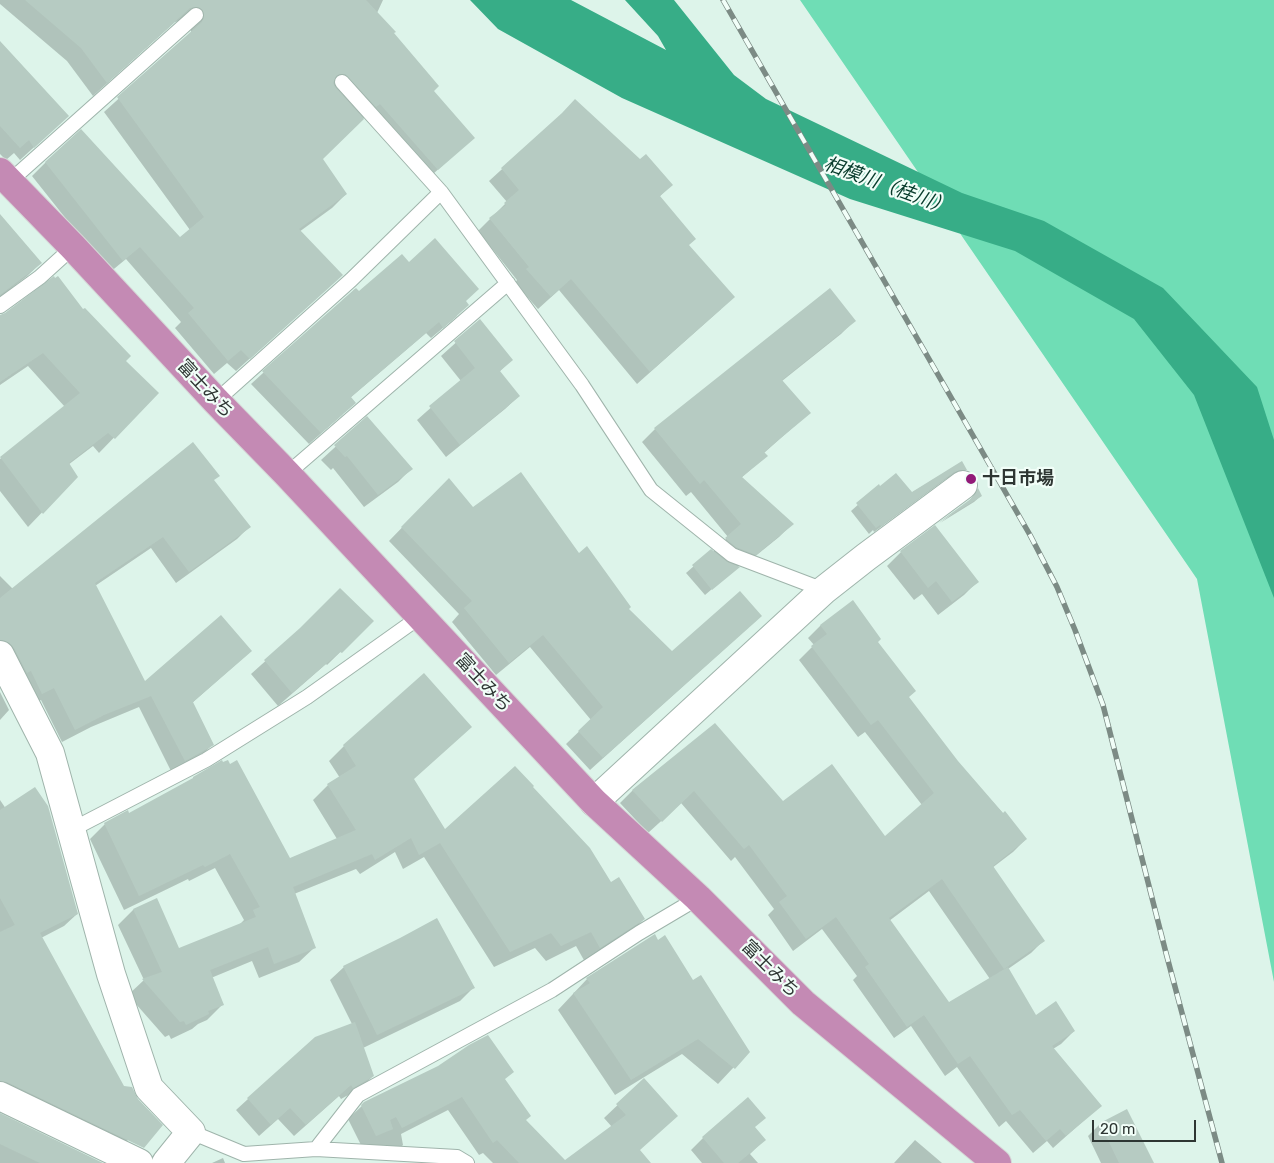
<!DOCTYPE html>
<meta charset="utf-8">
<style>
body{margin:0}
#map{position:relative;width:1274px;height:1163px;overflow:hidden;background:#ddf4ea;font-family:Rubik,sans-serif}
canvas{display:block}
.scale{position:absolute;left:1092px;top:1120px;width:104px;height:22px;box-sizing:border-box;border:2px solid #2e3633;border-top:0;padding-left:6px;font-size:15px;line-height:18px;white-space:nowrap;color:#2e3633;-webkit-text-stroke:4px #f1fef8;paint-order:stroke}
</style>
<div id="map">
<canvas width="1274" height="1163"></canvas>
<div class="scale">20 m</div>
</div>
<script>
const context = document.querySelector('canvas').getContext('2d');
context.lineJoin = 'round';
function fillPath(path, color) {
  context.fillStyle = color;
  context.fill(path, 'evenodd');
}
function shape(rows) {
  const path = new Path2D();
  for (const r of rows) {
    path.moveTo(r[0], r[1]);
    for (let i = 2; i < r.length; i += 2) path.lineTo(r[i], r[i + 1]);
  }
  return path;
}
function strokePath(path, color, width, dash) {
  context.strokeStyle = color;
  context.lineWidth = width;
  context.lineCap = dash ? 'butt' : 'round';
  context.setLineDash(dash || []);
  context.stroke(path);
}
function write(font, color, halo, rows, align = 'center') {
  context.font = font + ' Rubik,"Noto Sans JP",sans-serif';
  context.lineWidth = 4.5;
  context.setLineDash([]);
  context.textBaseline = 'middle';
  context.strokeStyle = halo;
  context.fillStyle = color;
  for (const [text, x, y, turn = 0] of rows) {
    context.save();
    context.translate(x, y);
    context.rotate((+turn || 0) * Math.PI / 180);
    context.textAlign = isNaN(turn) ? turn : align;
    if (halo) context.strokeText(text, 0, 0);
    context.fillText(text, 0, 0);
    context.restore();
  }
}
fillPath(shape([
 [800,0,1274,0,1274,982,1197,579]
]), '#6fddb5');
fillPath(shape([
 [470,0,571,0,666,50,658,36,625,0,674,0,734,75,766,99,962,193,1044,221,1163,288,1257,387,1274,440,1274,598,1194,395,1134,319,1015,251,850,199,622,98,498,29]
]), '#37ad87');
fillPath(shape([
 [0,0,383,0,377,13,433,91,473,138,423,183,366,116,321,159,346,194,332,208,299,232,342,275,236,371,227,363,214,374,175,328,181,322,126,259,109,273,32,176,46,162,180,239,190,230,104,112,191,33,191,27,184,20,175,22,93,96,67,61,0,4],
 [0,43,68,116,20,160,14,153,6,160,0,154],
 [557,119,640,161,671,185,659,197,688,246,721,309,637,384,559,290,538,309,515,283,517,280,478,231,507,202,489,181],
 [0,221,41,263,26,277,0,297],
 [408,264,465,302,456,317,431,338,426,333,350,398,342,415,309,444,251,384,355,289,359,293],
 [0,316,124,361,157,393,99,453,93,446,68,465,77,476,28,527,0,491,0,459,65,407,28,366,0,385],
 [480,321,511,360,499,372,519,396,505,409,446,457,417,420,461,381,441,356],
 [854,321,841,334,782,381,809,413,764,453,766,456,741,478,792,524,779,537,742,567,739,566,705,595,686,573,711,551,713,552,728,537,691,492,686,496,642,442,655,429],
 [367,418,411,469,398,482,364,507,333,468,331,470,321,460],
 [961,463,966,470,959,476,953,476,946,479,874,532,873,530,869,534,851,511,879,486,911,493],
 [449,479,473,509,579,554,627,609,672,653,761,616,590,770,566,744,591,720,530,647,496,675,452,622,459,614,389,541],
 [213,481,249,527,237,539,176,583,151,548,95,586,144,683,251,651,192,703,213,744,200,757,172,773,139,707,91,727,62,742,41,700,29,706,0,659,0,576,13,589],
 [978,490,981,496,974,502,940,523,968,502],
 [935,527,977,582,964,595,938,615,922,594,914,600,887,566,901,552],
 [372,621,327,665,326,664,278,706,251,674,300,630],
 [821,625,877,642,908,697,957,762,1026,839,1013,852,992,868,1043,941,1031,953,1008,969,1035,1016,1074,1031,1061,1044,1053,1049,1100,1106,1053,1148,1047,1141,1033,1153,1006,1121,999,1127,957,1067,945,1076,911,1026,894,1038,853,980,857,976,822,929,793,951,768,915,774,909,735,857,731,861,681,803,648,833,620,803,633,790,715,724,782,803,885,838,922,805,865,732,858,737,799,660,814,645,808,638],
 [929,891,990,979,948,1004,889,921],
 [0,692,9,710,0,720],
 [344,746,413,780,445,831,531,787,611,883,644,919,629,934,585,962,576,946,546,961,535,948,494,967,424,857,403,869,395,852,360,874,356,869,294,894,315,947,299,962,259,978,252,961,211,978,222,1005,207,1020,198,1024,192,1029,171,1039,169,1035,165,1037,128,995,144,980,118,925,133,910,156,900,179,950,239,925,244,920,215,868,189,881,188,879,124,910,90,839,105,824,129,815,289,859,337,839,313,800,328,785,340,778,329,761],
 [0,800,77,914,64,926,41,938,128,1140,115,1153,0,1097],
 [658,941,748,1052,718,1084,682,1054,615,1095,558,1010,587,979],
 [344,967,473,988,460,1001,363,1048,373,1076,361,1088,341,1099,339,1096,294,1136,278,1119,259,1136,236,1110,248,1099,352,1024,330,980],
 [504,1080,525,1121,565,1162,612,1127,604,1118,644,1080,639,1150,649,1163,493,1163,483,1153,479,1155,448,1110,401,1134,403,1145,390,1158,367,1157,348,1119,365,1103],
 [1127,1111,1152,1163,1101,1163,1088,1136,1100,1124],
 [0,1115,100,1163,0,1163],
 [754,1128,764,1140,750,1154,758,1163,702,1163,691,1150,703,1138],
 [915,1140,942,1163,894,1163],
 [223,1158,225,1163,212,1163]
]), '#0003');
fillPath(shape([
 [25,0,366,0,396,32,394,33,439,86,434,91,475,138,438,170,380,104,376,107,345,74,340,74,336,76,333,83,335,87,364,119,323,159,347,194,299,229,343,275,250,359,241,350,228,361,188,313,194,308,140,247,123,261,45,162,81,129,180,237,204,217,117,97,202,22,204,17,203,10,198,7,190,8,107,83,81,48],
 [0,41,69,116,34,148,29,140,20,148,0,126],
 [575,99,640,159,646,154,673,185,660,196,696,239,689,245,735,297,650,372,571,279,551,297,526,269,529,267,489,218,506,205,504,203,519,190,501,168,562,113],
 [0,214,42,263,0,295],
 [435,238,479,289,466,301,469,305,443,328,439,322,351,397,356,403,321,433,262,371,356,288,359,291,402,254,409,262],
 [54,276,55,278,58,276,83,309,85,308,131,356,126,361,159,393,115,439,108,433,69,463,78,477,43,514,0,457,80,393,43,353,0,382,0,315,5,313],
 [830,288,856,321,782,380,811,413,764,452,768,456,742,477,794,524,756,555,736,547,725,538,741,524,704,480,700,484,654,428],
 [480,319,513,360,500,371,520,396,460,445,429,406,475,368,454,341],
 [367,416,413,469,378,495,347,456,345,457,334,445],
 [193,442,220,476,214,480,251,527,189,572,163,537,95,583,145,681,221,615,252,651,193,702,214,745,185,761,151,696,104,715,75,730,54,688,42,694,31,671,27,673,14,648,8,642,0,640,0,598],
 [962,461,967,470,961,470,954,472,881,526,880,525,876,528,856,503,879,484,880,486,896,473,912,492],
 [521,472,579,553,587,546,631,607,629,609,672,651,740,591,762,616,603,758,578,731,603,707,543,635,509,663,464,608,472,601,401,527,449,478,473,507],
 [978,488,982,496,938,523,972,498],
 [935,525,979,582,952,602,936,581,928,588,900,551],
 [711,549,727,562,740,567,712,590,692,565],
 [340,588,374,621,342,653,340,652,292,693,264,660,300,628],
 [853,600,881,639,878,642,916,691,909,697,958,761,1003,813,1005,811,1027,839,993,866,1045,941,1004,969,942,879,889,918,949,1002,1008,967,1036,1015,1056,1001,1075,1031,1052,1046,1102,1106,1066,1136,1060,1129,1046,1141,1020,1110,1012,1115,970,1056,958,1064,924,1015,907,1027,865,967,869,964,836,917,806,939,779,902,787,896,749,845,744,849,694,791,662,822,632,790,715,723,783,801,832,764,885,836,934,793,878,720,871,725,811,646,827,634,820,625],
 [424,673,472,727,414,779,445,829,515,766,534,786,533,787,590,848,611,882,619,877,645,919,600,948,591,932,561,946,551,933,510,952,440,843,419,855,411,838,375,860,372,854,293,887,316,948,274,964,268,947,210,970,224,1005,208,1011,209,1014,186,1025,184,1021,180,1022,142,979,162,972,133,909,157,898,179,948,256,917,253,910,260,907,230,854,205,867,203,865,139,896,104,823,128,810,129,813,193,778,193,777,222,760,223,762,228,760,230,764,237,760,290,858,356,830,327,784,356,766,343,745],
 [35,787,48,806,78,914,40,933,124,1086,132,1087,138,1099,163,1125,144,1148,7,1082,0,1081,0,932,15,925,0,898,0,810],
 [437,918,475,988,377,1035,343,966,400,938],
 [655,934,658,940,665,935,693,980,701,975,750,1052,735,1069,698,1039,631,1080,573,993,590,983,586,978],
 [355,1022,374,1076,353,1088,351,1085,306,1125,290,1108,271,1125,247,1098,315,1037],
 [488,1035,514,1072,505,1079,531,1116,526,1120,565,1160,626,1115,616,1104,644,1078,678,1116,640,1150,651,1163,519,1163,497,1140,493,1143,462,1097,402,1128,396,1117,390,1120,393,1129,376,1136,361,1105,364,1102,438,1066,469,1045],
 [748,1097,766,1118,755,1127,766,1140,738,1163,724,1163,702,1137],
 [1127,1109,1154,1163,1119,1163,1100,1123],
 [0,1113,103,1163,40,1163,0,1144]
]), '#b6cbc2');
const service = shape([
 [342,82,441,192],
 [9,182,196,15],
 [0,306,40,277,73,247],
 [216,401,351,280,441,192,582,385,651,490,732,555,824,590],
 [287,474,508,283],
 [71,830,206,760,307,697,421,616],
 [191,1132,244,1154,316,1149,358,1095,552,990,639,933,698,898],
 [316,1149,457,1157,467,1163]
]);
const minor = shape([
 [0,655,50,753,111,974,149,1088,191,1132,166,1163],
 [594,802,824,590,866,557,963,485],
 [0,1096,139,1163]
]);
const trunk = shape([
 [0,172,73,247,216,401,287,474,594,802,698,898,803,1003,997,1163]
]);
strokePath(service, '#9fb4ab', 16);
strokePath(minor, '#9fb4ab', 30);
strokePath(trunk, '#d5d7d6', 30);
strokePath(service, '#fff', 14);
strokePath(minor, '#fff', 28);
strokePath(trunk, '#c48ab4', 28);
const rail = shape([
 [723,0,1030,535,1057,587,1075,630,1103,705,1166,953,1222,1163]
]);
strokePath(rail, '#7c8b85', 5.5);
strokePath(rail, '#f1fef8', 4, [11]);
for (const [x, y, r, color] of [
 [971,479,6,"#921a78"]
]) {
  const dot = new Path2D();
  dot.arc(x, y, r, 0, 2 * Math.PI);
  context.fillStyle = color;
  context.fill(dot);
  strokePath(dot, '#f1fef8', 2);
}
write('18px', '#2e3633', '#f1fef8', [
 ["富士みち",205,389,47],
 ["富士みち",483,683,47],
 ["富士みち",770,969,45]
]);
write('bold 18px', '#2e3633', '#f1fef8', [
 ["十日市場",982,479]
], 'left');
write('italic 19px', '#073b2b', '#f1fef8', [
 ["相模川（桂川）",887,186,20]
]);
</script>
